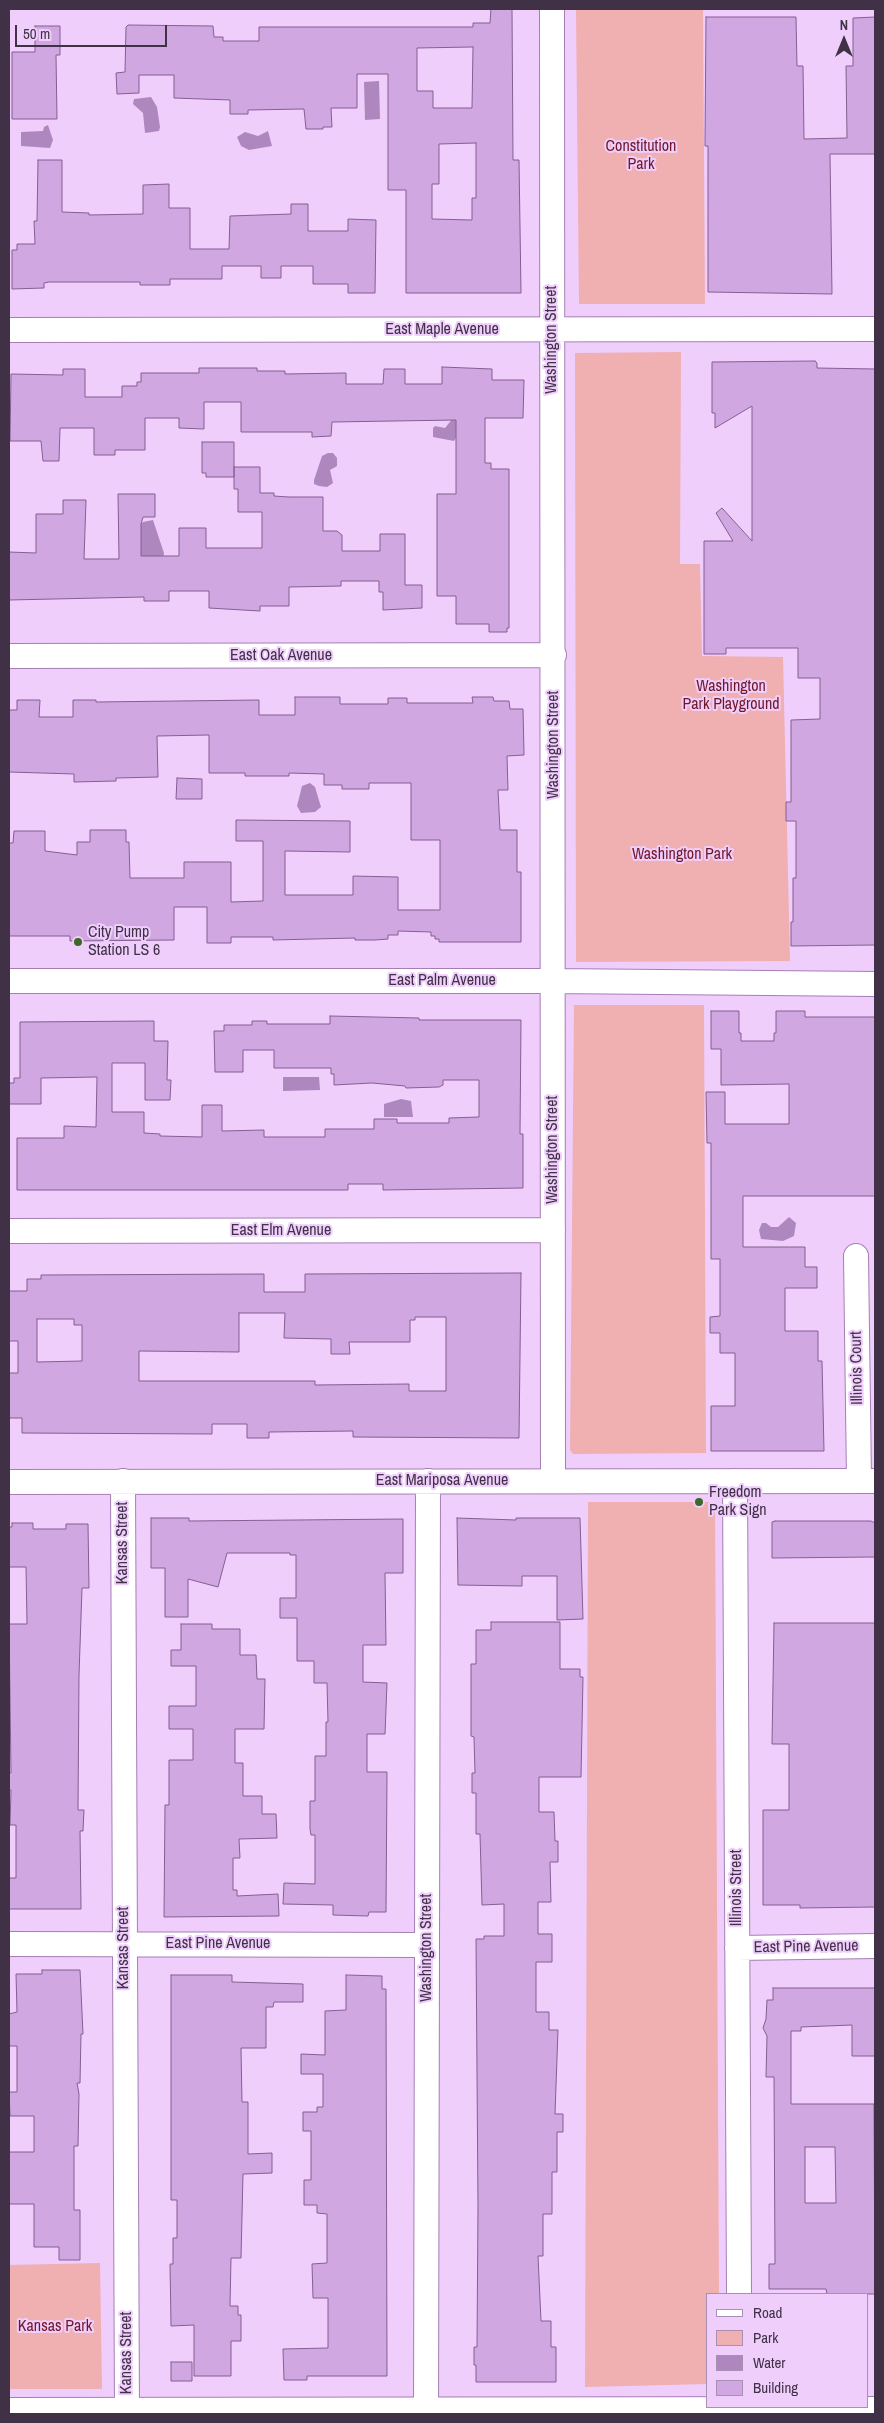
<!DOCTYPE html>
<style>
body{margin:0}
#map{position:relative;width:884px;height:2423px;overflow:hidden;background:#efcefc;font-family:"Archivo Narrow",sans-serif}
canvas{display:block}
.frame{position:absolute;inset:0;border:10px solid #413147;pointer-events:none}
.legend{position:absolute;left:706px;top:2293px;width:162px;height:115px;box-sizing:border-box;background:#efcefc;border:1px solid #a98fb4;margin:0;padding:6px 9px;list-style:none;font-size:15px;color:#413147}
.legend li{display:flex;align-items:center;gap:10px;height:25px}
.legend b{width:25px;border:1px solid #a98fb4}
.north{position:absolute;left:819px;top:15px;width:50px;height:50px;-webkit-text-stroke:4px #efcefc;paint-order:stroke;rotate:0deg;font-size:14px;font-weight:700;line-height:20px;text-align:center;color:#413147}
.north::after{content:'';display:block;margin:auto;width:18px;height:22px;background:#413147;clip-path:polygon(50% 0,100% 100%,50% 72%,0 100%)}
.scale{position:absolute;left:15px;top:25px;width:152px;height:22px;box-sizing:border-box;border:2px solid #413147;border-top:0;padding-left:6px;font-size:15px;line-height:18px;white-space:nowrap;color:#413147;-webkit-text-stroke:4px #efcefc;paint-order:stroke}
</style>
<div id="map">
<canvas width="884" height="2423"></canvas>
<div class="frame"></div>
<ul class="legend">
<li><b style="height:6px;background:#fff"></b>Road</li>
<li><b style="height:14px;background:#f0afb1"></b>Park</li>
<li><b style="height:14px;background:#af87bf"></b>Water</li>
<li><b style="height:14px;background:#d1a7e1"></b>Building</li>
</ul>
<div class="north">N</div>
<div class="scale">50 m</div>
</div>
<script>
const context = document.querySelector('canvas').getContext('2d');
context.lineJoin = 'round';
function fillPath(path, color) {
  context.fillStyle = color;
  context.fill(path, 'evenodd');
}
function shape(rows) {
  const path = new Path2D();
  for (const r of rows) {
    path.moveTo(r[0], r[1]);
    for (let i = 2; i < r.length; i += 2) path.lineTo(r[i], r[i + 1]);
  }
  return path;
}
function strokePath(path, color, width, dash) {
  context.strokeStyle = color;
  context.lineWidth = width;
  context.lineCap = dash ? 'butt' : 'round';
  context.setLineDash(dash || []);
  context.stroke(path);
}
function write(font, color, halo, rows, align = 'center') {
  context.font = font + ' "Archivo Narrow",sans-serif';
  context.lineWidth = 4;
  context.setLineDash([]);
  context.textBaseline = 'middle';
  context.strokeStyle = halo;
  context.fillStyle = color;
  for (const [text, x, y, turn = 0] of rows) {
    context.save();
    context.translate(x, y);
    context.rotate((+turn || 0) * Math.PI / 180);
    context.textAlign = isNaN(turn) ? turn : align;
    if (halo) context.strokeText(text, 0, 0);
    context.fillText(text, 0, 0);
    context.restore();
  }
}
fillPath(shape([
 [576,9,703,9,705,304,579,304],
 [681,352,680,564,700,564,702,656,783,657,790,961,576,962,575,353],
 [574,1005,704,1005,706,1453,573,1454,570,1450],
 [588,1502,715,1502,719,2294,708,2294,708,2384,585,2387],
 [100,2263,102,2389,9,2389,9,2265]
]), '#f0afb1');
fillPath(shape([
 [379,81,380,119,365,120,364,82],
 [151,97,157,107,160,127,159,131,145,133,143,113,133,104,134,99],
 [48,125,53,140,50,148,21,146,21,132,43,131,44,127],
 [268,131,272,146,249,150,241,146,237,137,245,132,258,136],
 [453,418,456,418,457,436,454,441,433,437,433,428,435,426,445,428],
 [328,453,333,453,337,458,337,466,330,470,333,483,327,487,319,486,314,484,314,480,322,456],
 [153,520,164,553,163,558,129,562,135,545,141,539,141,524,143,522],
 [310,783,315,787,321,807,315,812,301,813,297,806,302,786],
 [283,1077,319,1077,320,1090,283,1091],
 [401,1099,411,1101,413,1117,384,1117,384,1104],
 [789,1217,796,1223,794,1236,783,1241,761,1239,759,1230,762,1223,766,1223,771,1227,778,1227]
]), '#af87bf');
const building = shape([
 [491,9,512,9,513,160,519,160,521,293,406,293,406,190,388,190,388,74,357,74,357,108,331,108,332,127,323,127,323,129,306,129,304,109,248,110,248,114,230,114,230,100,174,98,174,75,139,75,139,93,117,94,116,73,125,72,126,27,128,25,213,26,214,37,223,37,223,41,259,41,259,27,473,27,473,23,490,23,491,9],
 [473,47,472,108,433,108,433,91,417,91,417,48,473,47],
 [476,143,476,198,472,198,472,220,432,219,432,184,439,184,439,144,476,143],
 [706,17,796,17,797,66,803,66,804,139,847,138,846,66,853,66,853,18,875,17,875,154,830,154,832,294,708,292,708,146,705,146,706,17],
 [35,26,60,26,60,55,56,55,57,119,12,119,12,52,35,52,35,26],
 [38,160,62,160,62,212,89,213,89,215,143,214,143,185,169,184,169,208,190,208,190,249,229,249,230,216,291,214,291,204,308,204,308,231,348,231,348,219,376,220,375,293,348,293,348,284,313,284,313,266,281,266,281,278,261,278,261,266,222,266,222,279,170,279,170,285,140,285,140,282,49,282,44,283,44,288,12,289,12,250,17,250,17,244,35,244,34,221,37,221,38,160],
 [815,361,817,363,817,368,875,369,875,945,791,946,791,922,793,922,793,878,796,878,796,821,786,821,786,802,791,802,791,720,820,719,820,678,798,678,798,648,726,648,726,654,704,654,704,541,733,541,716,513,722,508,752,541,752,406,715,428,715,413,712,413,712,362,815,361],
 [442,367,492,369,492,380,524,380,523,418,485,418,485,463,491,463,491,469,509,469,509,628,507,628,507,632,489,632,489,624,456,624,456,596,437,596,437,494,456,494,456,420,332,422,331,436,312,437,312,432,241,432,241,402,204,402,204,429,179,428,179,418,145,418,145,450,115,450,115,455,94,455,94,428,60,428,59,461,43,461,41,441,10,441,11,374,63,375,63,369,85,369,85,397,122,397,122,386,137,386,137,382,141,382,141,373,199,373,199,368,257,368,257,371,285,371,285,374,346,373,346,384,383,384,384,369,405,369,405,384,442,384,442,367],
 [202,442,234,442,234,477,206,477,206,473,202,473,202,442],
 [234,467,260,467,260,493,274,493,274,496,289,497,323,497,323,531,337,531,342,535,342,551,380,551,380,534,405,534,405,585,422,585,422,608,383,610,383,592,379,592,379,581,341,581,341,586,289,587,289,606,260,606,260,611,209,608,209,591,169,591,169,601,144,601,144,597,9,600,9,552,36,553,36,514,63,514,63,500,86,500,84,559,119,559,118,494,155,494,155,517,143,517,141,524,141,556,179,556,179,528,206,528,206,548,262,548,262,512,238,512,238,489,234,489,234,467],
 [295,697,340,697,340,704,388,704,388,698,407,698,407,703,473,703,472,697,493,697,494,701,509,701,510,709,523,709,524,755,507,756,508,790,498,790,500,830,517,830,517,872,521,872,521,942,439,942,439,939,435,939,435,936,431,936,431,932,398,931,398,935,388,935,388,939,375,940,355,940,355,938,273,940,273,937,231,937,231,943,207,943,207,907,174,907,174,940,70,941,70,936,9,936,9,843,13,843,14,831,45,831,45,851,77,855,77,842,90,842,90,830,126,830,126,842,129,842,130,878,184,878,184,862,231,862,231,902,263,901,263,841,236,841,236,820,350,821,350,852,285,851,285,895,353,895,353,876,398,877,398,910,440,910,440,840,411,840,411,783,369,783,369,789,342,789,342,785,324,785,324,774,289,773,289,776,245,776,245,773,209,773,209,735,157,736,158,777,116,778,116,781,74,782,74,774,9,772,9,710,17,710,17,700,40,700,39,717,73,717,73,700,96,700,96,702,259,700,259,715,295,715,295,697],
 [177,778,202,779,202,799,176,799,177,778],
 [711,1011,739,1011,739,1033,741,1033,741,1041,774,1041,774,1033,776,1033,776,1011,805,1011,805,1017,875,1017,875,1196,743,1196,743,1247,805,1247,805,1267,817,1267,817,1288,785,1288,785,1331,818,1331,818,1361,822,1361,824,1451,711,1451,711,1406,735,1406,735,1353,720,1353,720,1333,710,1333,710,1317,720,1316,720,1259,711,1259,711,1143,707,1143,706,1092,725,1092,725,1124,789,1124,789,1084,721,1085,721,1049,711,1049,711,1011],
 [330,1016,419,1018,419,1020,521,1020,520,1134,523,1134,523,1188,383,1190,383,1184,348,1184,348,1190,17,1190,17,1138,64,1138,64,1126,96,1127,97,1077,41,1078,41,1104,9,1104,9,1083,14,1083,14,1078,20,1078,20,1022,154,1021,154,1041,168,1041,167,1080,171,1080,170,1100,145,1100,145,1063,112,1063,112,1112,144,1112,144,1133,160,1134,160,1136,202,1137,202,1105,222,1105,222,1131,264,1130,264,1137,325,1137,325,1129,374,1129,374,1119,397,1119,397,1123,449,1123,449,1118,479,1117,479,1080,443,1080,443,1085,439,1087,406,1088,405,1086,372,1083,334,1085,334,1074,331,1074,331,1068,274,1068,274,1050,243,1050,243,1072,215,1072,214,1031,224,1031,224,1025,252,1025,252,1021,267,1021,267,1024,330,1024,330,1016],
 [521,1273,519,1438,353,1437,353,1431,269,1432,269,1438,247,1438,247,1424,212,1424,212,1434,22,1433,22,1418,10,1418,9,1415,9,1373,18,1373,18,1341,9,1341,9,1291,27,1291,27,1279,41,1279,41,1275,264,1274,264,1292,305,1292,305,1274,521,1273],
 [239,1313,285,1313,284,1338,331,1339,331,1354,350,1354,349,1342,410,1342,410,1320,415,1320,415,1317,446,1317,446,1391,409,1391,409,1384,315,1385,315,1381,139,1381,139,1351,239,1352,239,1313],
 [37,1319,74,1319,74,1325,82,1325,82,1361,37,1362,37,1319],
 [151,1518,189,1518,189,1521,403,1519,403,1573,385,1573,386,1645,363,1645,363,1682,387,1683,385,1734,367,1734,367,1772,387,1772,386,1912,369,1912,368,1916,333,1915,333,1905,283,1904,284,1883,315,1884,315,1835,311,1835,310,1829,310,1801,315,1801,315,1756,326,1756,326,1722,328,1722,327,1683,314,1683,314,1661,297,1661,297,1618,280,1618,280,1598,296,1598,296,1555,290,1555,290,1553,227,1553,218,1587,188,1579,188,1617,165,1617,165,1568,151,1568,151,1518],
 [457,1518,516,1520,516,1518,580,1518,583,1619,557,1620,557,1576,522,1576,522,1586,458,1585,457,1518],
 [775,1521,871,1521,875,1523,875,1557,772,1558,772,1522,775,1521],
 [12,1523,33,1523,33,1529,66,1529,66,1524,88,1524,89,1588,82,1588,79,1675,78,1810,84,1810,83,1831,80,1831,81,1909,9,1909,9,1878,16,1878,16,1825,10,1825,11,1790,9,1790,9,1773,11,1773,9,1624,27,1624,26,1567,9,1567,9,1527,12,1527,12,1523],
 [491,1622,560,1622,560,1669,580,1669,580,1677,583,1677,581,1777,539,1777,539,1812,554,1812,555,1841,558,1841,558,1862,550,1862,551,1902,538,1902,538,1934,552,1934,552,1962,536,1962,536,2012,549,2012,549,2030,558,2030,555,2114,563,2114,563,2132,557,2132,557,2172,552,2172,552,2214,543,2214,543,2256,538,2256,541,2321,551,2321,551,2347,556,2347,556,2382,476,2382,476,2365,474,2365,474,2347,477,2347,478,2206,476,1939,484,1939,484,1936,504,1936,504,1904,482,1905,480,1834,476,1834,476,1793,472,1793,472,1773,475,1773,474,1737,471,1736,471,1664,476,1664,476,1630,491,1630,491,1622],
 [774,1623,875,1623,875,1907,800,1908,800,1905,763,1905,763,1810,789,1810,789,1744,772,1744,774,1623],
 [181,1624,212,1624,212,1629,240,1629,240,1655,256,1655,257,1679,265,1679,264,1729,235,1729,235,1763,243,1763,243,1796,262,1796,262,1814,276,1814,277,1838,239,1839,240,1858,233,1858,233,1890,237,1890,237,1896,278,1894,279,1916,164,1917,165,1805,169,1805,169,1760,193,1760,193,1729,169,1729,169,1706,196,1706,196,1666,171,1666,171,1650,181,1650,181,1624],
 [42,1970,80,1970,83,2034,81,2034,80,2083,77,2083,79,2094,78,2146,74,2146,74,2210,80,2210,80,2260,59,2260,59,2247,34,2247,34,2204,9,2204,9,2152,34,2152,34,2116,10,2116,9,2092,17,2092,17,2046,9,2046,9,2014,17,2012,16,1974,42,1974,42,1970],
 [171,1975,232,1975,232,1982,303,1984,303,2002,274,2002,273,2007,266,2007,266,2048,241,2048,242,2102,248,2102,248,2154,272,2153,272,2173,243,2174,241,2258,231,2258,230,2306,238,2306,238,2315,241,2315,241,2341,231,2341,231,2376,194,2376,194,2325,171,2326,170,2264,173,2264,173,2238,177,2238,177,2200,171,2200,171,1975],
 [346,1975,382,1976,382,1989,386,1989,387,2376,307,2376,307,2380,284,2380,283,2349,328,2348,328,2298,313,2298,312,2264,327,2263,327,2214,317,2213,317,2205,304,2205,304,2180,311,2180,311,2131,303,2131,303,2112,317,2112,317,2107,323,2107,323,2074,301,2074,301,2054,325,2055,325,2011,346,2010,346,1975],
 [773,1988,875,1988,875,2056,852,2056,852,2025,801,2027,801,2031,791,2031,791,2104,874,2104,875,2294,827,2294,826,2289,769,2289,769,2264,775,2264,774,2077,766,2077,767,2036,763,2028,766,2019,767,2000,773,2000,773,1988],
 [805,2147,835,2147,836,2203,805,2203,805,2147],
 [171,2362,192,2362,192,2381,171,2381,171,2362]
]);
fillPath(building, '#d1a7e1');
strokePath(building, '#845f92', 1);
const minor = shape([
 [552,9,553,1481],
 [9,330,875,329],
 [9,656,554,655],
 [9,981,553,981,875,984],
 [9,1231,553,1230],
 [856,1256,859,1481],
 [123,1481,127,2414],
 [735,1481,739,2294],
 [9,1482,875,1481],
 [9,1944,427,1945],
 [737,1948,875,1946],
 [9,2410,875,2409],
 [426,2414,428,1481]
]);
strokePath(minor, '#a57fb4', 26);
strokePath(minor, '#fff', 24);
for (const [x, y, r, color] of [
 [78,942,5,"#3d6927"],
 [699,1502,5,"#3d6927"]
]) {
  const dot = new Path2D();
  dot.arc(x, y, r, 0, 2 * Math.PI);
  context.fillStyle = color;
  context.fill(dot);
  strokePath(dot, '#efcefc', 2);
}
write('16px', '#701726', '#efcefc', [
 ["Constitution",641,147],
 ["Park",641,165],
 ["Washington",731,687],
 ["Park Playground",731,705],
 ["Washington Park",682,855],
 ["Kansas Park",55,2327]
]);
write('16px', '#413147', '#efcefc', [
 ["East Maple Avenue",442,330],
 ["Washington Street",552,340,-90],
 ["East Oak Avenue",281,656],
 ["Washington Street",554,745,-90],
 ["East Palm Avenue",442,981],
 ["Washington Street",553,1150,-90],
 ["East Elm Avenue",281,1231],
 ["Illinois Court",857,1368,-91],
 ["East Mariposa Avenue",442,1481],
 ["Kansas Street",123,1543,-90],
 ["Illinois Street",737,1888,-90],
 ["East Pine Avenue",218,1944],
 ["East Pine Avenue",806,1947,-1],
 ["Kansas Street",124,1948,-90],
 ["Washington Street",427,1948,-90],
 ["Kansas Street",127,2353,-90]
]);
write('16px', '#413147', '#efcefc', [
 ["City Pump",88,933],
 ["Station LS 6",88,951],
 ["Freedom",709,1493],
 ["Park Sign",709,1511]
], 'left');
</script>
